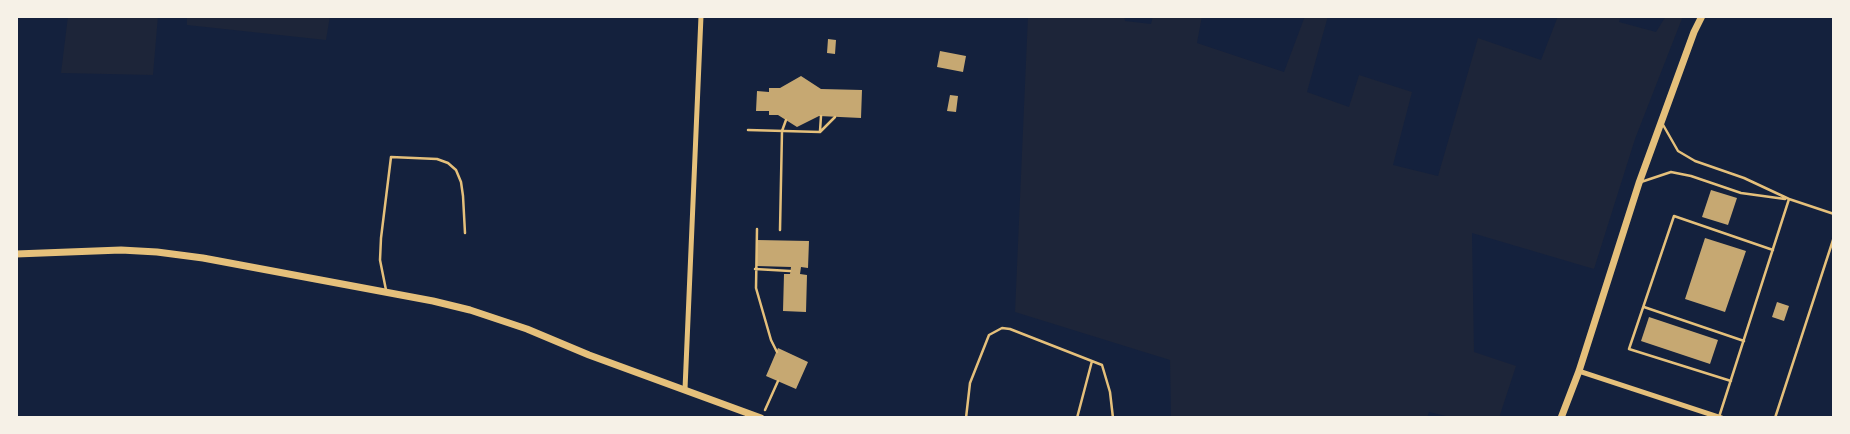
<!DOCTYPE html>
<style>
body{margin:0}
#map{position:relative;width:1850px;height:434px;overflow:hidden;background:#14213d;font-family:Poppins,sans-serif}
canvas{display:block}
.frame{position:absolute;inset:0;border:18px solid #f6f1e7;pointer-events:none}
</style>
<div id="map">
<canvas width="1850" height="434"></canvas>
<div class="frame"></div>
</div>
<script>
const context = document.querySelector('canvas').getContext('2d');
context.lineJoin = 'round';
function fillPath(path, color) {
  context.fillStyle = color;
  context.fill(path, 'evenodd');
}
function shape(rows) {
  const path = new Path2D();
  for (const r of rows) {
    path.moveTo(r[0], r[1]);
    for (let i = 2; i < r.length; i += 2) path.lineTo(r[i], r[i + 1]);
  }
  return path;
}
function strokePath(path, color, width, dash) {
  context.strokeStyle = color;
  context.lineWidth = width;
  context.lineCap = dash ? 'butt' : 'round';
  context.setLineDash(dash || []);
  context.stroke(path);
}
fillPath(shape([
 [68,16,158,16,153,75,61,73],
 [187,16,330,16,326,40,187,25],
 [1028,16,1124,16,1125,21,1151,24,1153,16,1202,16,1197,43,1284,72,1305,16,1328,16,1307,92,1349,107,1359,75,1412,92,1393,165,1438,176,1478,38,1541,60,1558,16,1621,16,1619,22,1656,32,1666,16,1683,16,1635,139,1594,269,1472,233,1474,352,1516,366,1499,418,1454,418,1429,412,1427,418,1171,418,1170,360,1015,312]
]), '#1d2539');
fillPath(shape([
 [828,39,836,40,835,54,827,53],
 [940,51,966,56,963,72,937,67],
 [801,76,821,89,862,90,861,118,819,116,797,127,778,115,769,115,769,111,756,111,757,91,769,92,769,88,780,88],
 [950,95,958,96,956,112,947,111],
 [1711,190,1737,198,1728,225,1702,217],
 [1705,238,1746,251,1725,312,1685,299],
 [757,240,809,241,808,268,801,267,800,274,807,275,806,312,783,311,784,274,790,274,791,267,757,266],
 [1777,302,1789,306,1784,321,1772,317],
 [1649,317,1718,340,1710,364,1641,341],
 [778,348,808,362,796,389,766,376]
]), '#c6a872');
strokePath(shape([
 [748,130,820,132,835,117],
 [820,131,821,116],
 [757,229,756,288,771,340,777,352],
 [780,230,782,131,786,120],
 [755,269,790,271],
 [765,410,778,381]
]), '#e5c07b', 2.5);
strokePath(shape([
 [1662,123,1678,151,1695,161,1744,178,1789,199],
 [1641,182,1671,172,1691,176,1741,193,1785,199],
 [386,290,380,260,381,238,391,157,437,159,448,163,456,170,461,182,463,196,465,233],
 [1644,307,1744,341],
 [1731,381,1629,349,1674,216,1773,250],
 [1719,417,1789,199,1834,214],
 [966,418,970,383,989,335,1002,328,1010,329,1102,365,1110,392,1113,418],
 [1077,418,1092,361],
 [1775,418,1834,237]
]), '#e5c07b', 2.5);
strokePath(shape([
 [1579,371,1722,418],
 [685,389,701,16]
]), '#e5c07b', 5);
strokePath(shape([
 [16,254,121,250,157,252,203,258,433,301,470,310,527,329,589,355,761,418],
 [1561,418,1579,371,1639,183,1694,32,1702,16]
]), '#e5c07b', 7);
</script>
